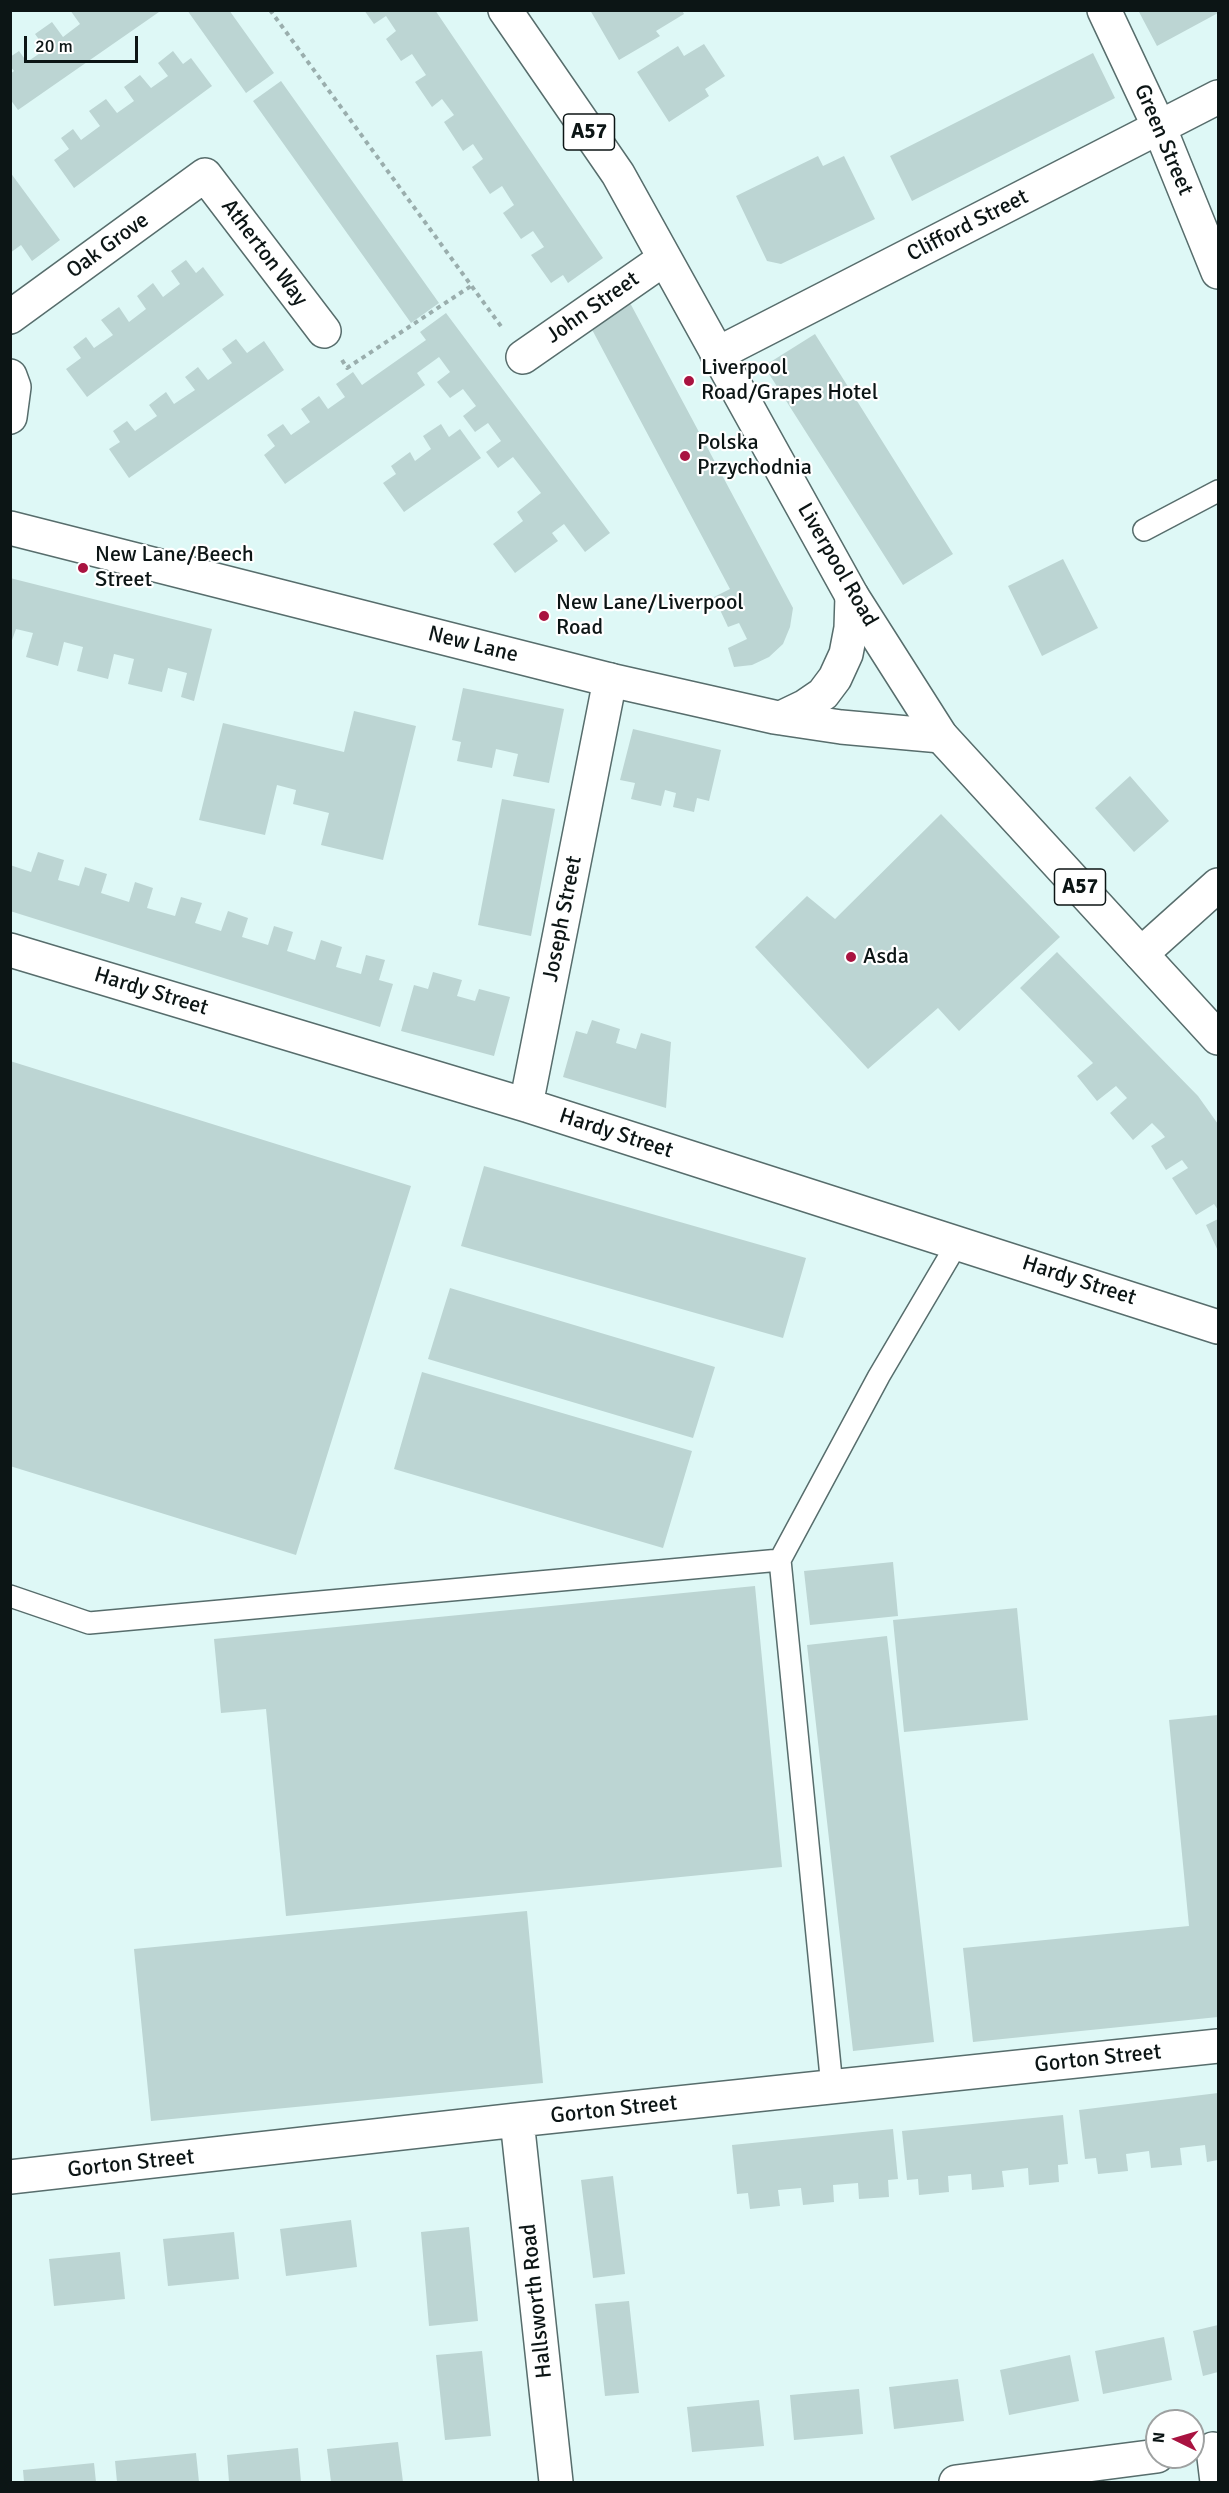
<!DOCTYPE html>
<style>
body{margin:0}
#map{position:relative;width:1229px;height:2493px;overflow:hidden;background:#def8f6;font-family:Signika,sans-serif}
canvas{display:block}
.frame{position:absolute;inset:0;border:12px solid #0c1515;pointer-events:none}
.north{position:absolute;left:1145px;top:2409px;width:60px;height:60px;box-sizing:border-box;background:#fff;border:2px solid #9ea1a1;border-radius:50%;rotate:275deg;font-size:16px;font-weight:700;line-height:24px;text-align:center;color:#0c1515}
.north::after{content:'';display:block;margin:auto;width:21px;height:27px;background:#a91340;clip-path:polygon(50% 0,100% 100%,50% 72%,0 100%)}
.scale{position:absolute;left:24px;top:36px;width:114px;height:27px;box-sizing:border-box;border:3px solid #0c1515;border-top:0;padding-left:8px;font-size:18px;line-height:21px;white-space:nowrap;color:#0c1515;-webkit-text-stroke:4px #fff;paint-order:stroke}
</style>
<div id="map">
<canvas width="1229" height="2493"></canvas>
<div class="frame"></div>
<div class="north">N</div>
<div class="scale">20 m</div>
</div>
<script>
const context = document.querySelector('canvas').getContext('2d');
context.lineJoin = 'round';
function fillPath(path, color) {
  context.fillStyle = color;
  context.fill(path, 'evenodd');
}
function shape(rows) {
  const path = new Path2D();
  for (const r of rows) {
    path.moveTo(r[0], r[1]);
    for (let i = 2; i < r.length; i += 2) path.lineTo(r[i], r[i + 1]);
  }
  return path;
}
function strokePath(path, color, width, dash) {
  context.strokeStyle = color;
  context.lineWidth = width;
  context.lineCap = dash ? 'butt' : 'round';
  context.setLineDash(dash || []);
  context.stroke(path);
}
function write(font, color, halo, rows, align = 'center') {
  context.font = font + ' Signika,sans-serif';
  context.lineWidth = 4.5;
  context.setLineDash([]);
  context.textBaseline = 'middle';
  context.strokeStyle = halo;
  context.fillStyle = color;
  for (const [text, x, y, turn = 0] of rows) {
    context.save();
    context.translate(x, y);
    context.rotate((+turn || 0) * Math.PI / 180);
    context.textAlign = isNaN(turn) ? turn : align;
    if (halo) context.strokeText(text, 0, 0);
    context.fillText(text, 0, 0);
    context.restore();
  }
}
fillPath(shape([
 [70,10,159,12,18,110,10,99,10,74,14,71,10,66,10,57,19,51,27,62,46,49,35,34,52,22,63,37,80,24],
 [187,10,229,10,274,73,246,93],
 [364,10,435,10,603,258,568,283,563,275,551,283,531,255,544,247,533,231,521,239,503,213,514,205,502,186,490,194,472,167,483,159,473,144,463,151,444,122,454,115,442,99,432,107,415,82,426,75,412,54,401,61,386,39,396,31,386,16,374,24],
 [590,10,682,10,684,14,656,31,660,36,619,60],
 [1138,10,1218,10,1218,13,1157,46],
 [704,44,725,76,705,89,709,96,669,122,637,72,678,46,684,56],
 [173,51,183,64,191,58,212,86,74,188,54,160,69,149,61,138,73,129,81,140,100,126,89,111,106,99,117,113,134,101,124,87,140,75,151,88,168,76,158,63],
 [1093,53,1115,98,912,201,890,156],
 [281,81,439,303,411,323,253,101],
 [818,156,823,166,844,156,875,219,781,264,767,261,736,196],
 [10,172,60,240,32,261,21,245,10,253],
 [186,260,196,273,203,267,224,295,87,397,66,369,81,358,73,347,86,337,94,348,113,335,101,320,119,307,129,322,146,309,137,296,153,283,163,297,180,284,171,271],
 [629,301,793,608,790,627,783,644,769,657,752,665,734,667,728,648,747,639,739,623,728,627,714,597,730,589,588,322],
 [446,313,610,533,585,552,564,524,552,533,558,541,515,573,493,544,523,521,517,512,541,493,513,457,498,468,486,452,501,441,488,423,475,432,463,416,476,406,463,389,450,398,437,382,450,372,439,357,417,373,425,385,285,484,264,455,275,446,267,435,283,424,291,435,310,422,301,409,319,396,328,409,345,397,336,384,353,372,362,385,426,340,420,332],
 [815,334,953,554,903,585,764,366],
 [236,339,247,353,264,341,284,370,129,478,109,449,120,442,113,431,127,421,135,431,157,416,149,405,166,392,174,404,195,390,185,377,198,367,208,380,232,363,222,349],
 [441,424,449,437,460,429,481,458,404,512,383,483,396,474,391,466,410,452,415,461,431,449,423,436],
 [1063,559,1098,628,1042,656,1008,586],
 [10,578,212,629,194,701,181,697,187,673,168,668,162,692,128,684,134,659,114,654,108,679,77,671,83,647,64,642,58,666,26,657,33,633,16,629,10,646],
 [463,688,564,709,549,783,513,776,518,754,496,749,492,768,457,761,461,742,452,740],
 [354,711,416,726,383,860,321,845,329,813,293,804,296,790,277,785,265,835,199,820,223,723,344,752],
 [633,729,721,750,709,801,697,798,694,812,673,807,676,793,665,790,661,806,631,799,635,783,620,780],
 [1130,776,1169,821,1134,852,1095,808],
 [502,799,555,809,531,936,478,925],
 [941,814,1060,937,959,1031,938,1008,868,1069,755,947,807,896,835,919],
 [38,852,64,860,58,880,79,886,85,867,107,874,101,893,129,902,135,882,153,888,147,908,175,916,181,897,202,903,195,923,221,931,228,911,248,918,242,937,268,945,274,926,293,932,287,951,315,960,321,940,342,947,336,967,361,974,366,955,385,960,379,980,393,984,380,1027,10,911,10,865,31,872],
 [1057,952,1198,1096,1218,1124,1218,1210,1214,1204,1196,1215,1172,1178,1188,1168,1182,1160,1166,1170,1151,1146,1165,1137,1161,1132,1152,1123,1133,1140,1110,1113,1127,1098,1116,1086,1097,1101,1077,1076,1093,1063,1020,988],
 [433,972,462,980,457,996,475,1001,479,989,510,997,494,1056,401,1031,414,985,428,989],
 [592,1020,620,1029,616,1043,636,1049,641,1033,671,1042,666,1108,563,1077,576,1031,587,1034],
 [10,1061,411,1186,296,1555,10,1466],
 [484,1166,806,1258,783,1338,461,1246],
 [1218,1219,1218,1251,1206,1225],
 [450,1288,715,1367,693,1438,428,1359],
 [422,1372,692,1451,663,1548,394,1469],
 [893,1562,898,1616,810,1625,804,1571],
 [755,1586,782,1867,286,1916,266,1709,221,1713,214,1639],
 [1017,1608,1028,1720,904,1732,893,1620],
 [887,1636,934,2042,853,2051,807,1645],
 [1218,1715,1218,2017,973,2042,963,1948,1189,1926,1169,1720],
 [527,1911,543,2083,151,2121,134,1949],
 [1218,2093,1218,2160,1207,2162,1205,2145,1180,2148,1182,2165,1151,2168,1149,2151,1126,2154,1128,2171,1098,2174,1096,2158,1085,2159,1079,2110],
 [1063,2115,1068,2164,1058,2165,1059,2182,1029,2185,1028,2168,1002,2171,1004,2187,972,2190,971,2174,948,2176,949,2192,919,2195,918,2179,907,2180,902,2131],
 [893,2129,898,2179,888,2180,889,2197,859,2199,858,2183,833,2185,834,2202,803,2205,801,2188,778,2190,780,2206,750,2209,748,2193,737,2194,732,2145],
 [613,2176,625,2274,593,2278,581,2180],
 [351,2220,357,2267,286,2276,280,2229],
 [469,2227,478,2321,429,2326,421,2232],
 [234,2232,239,2279,168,2286,163,2239],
 [120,2252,125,2299,54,2306,49,2259],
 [629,2301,639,2393,605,2396,595,2304],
 [1218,2325,1218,2372,1203,2376,1193,2331],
 [1164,2337,1172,2380,1103,2394,1095,2351],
 [482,2351,491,2436,445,2440,436,2355],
 [1070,2355,1079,2401,1009,2415,1000,2370],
 [958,2379,964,2421,894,2429,889,2387],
 [859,2389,863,2434,794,2440,790,2395],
 [759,2400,764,2446,692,2452,687,2407],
 [398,2442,403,2482,331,2482,327,2449],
 [298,2448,301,2482,229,2482,227,2455],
 [196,2453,199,2482,117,2482,115,2461],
 [94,2463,96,2482,24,2482,23,2470]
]), '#bcd5d3');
const lane = shape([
 [1144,530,1218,491],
 [10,1596,89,1623,780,1560],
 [832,2087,780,1560,879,1376,958,1242]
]);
const street = shape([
 [1104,10,1160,129,1218,272],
 [10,317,205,175,324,331],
 [717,354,1218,97],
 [523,357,664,259],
 [10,376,14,387,10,417],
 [10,950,526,1105,1218,1327],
 [1141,954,1218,885],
 [526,1105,610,680],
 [517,2120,556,2482],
 [10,2177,517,2120,1218,2046],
 [1213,2449,1217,2482],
 [956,2482,1157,2456]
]);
const secondary = shape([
 [10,528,610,680,774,717,841,727,941,736],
 [781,718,804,707,823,694,835,678,846,654,851,628,852,596]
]);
const primary = shape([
 [505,10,618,174,852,596,941,736,1218,1038]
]);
strokePath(lane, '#576d6c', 24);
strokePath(street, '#576d6c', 36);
strokePath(secondary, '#576d6c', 36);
strokePath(primary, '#576d6c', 36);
strokePath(shape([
 [270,10,503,329],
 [342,360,347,368,471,286]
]), '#9aaead', 4, [4.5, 4.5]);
strokePath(lane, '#fff', 21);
strokePath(street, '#fff', 33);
strokePath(secondary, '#fff', 33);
strokePath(primary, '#fff', 33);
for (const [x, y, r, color] of [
 [689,381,6,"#a91340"],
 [685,456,6,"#a91340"],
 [83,568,6,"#a91340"],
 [544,616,6,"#a91340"],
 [851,957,6,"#a91340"]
]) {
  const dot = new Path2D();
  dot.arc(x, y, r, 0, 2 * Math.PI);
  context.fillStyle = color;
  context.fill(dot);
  strokePath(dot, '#fff', 2);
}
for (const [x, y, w] of [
 [589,132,51],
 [1080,887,51]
]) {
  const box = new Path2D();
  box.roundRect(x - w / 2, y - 18, w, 36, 4.5);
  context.fillStyle = '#fff';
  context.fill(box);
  strokePath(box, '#0c1515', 1.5);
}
write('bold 21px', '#0c1515', null, [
 ["A57",589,132],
 ["A57",1080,887]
]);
write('22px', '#0c1515', '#fff', [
 ["Green Street",1163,140,67],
 ["Clifford Street",968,226,-27],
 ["Oak Grove",108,246,-36],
 ["Atherton Way",264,253,53],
 ["John Street",593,308,-35],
 ["Liverpool Road",837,565,60],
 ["New Lane",473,645,14],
 ["Joseph Street",563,919,-79],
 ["Hardy Street",151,992,17],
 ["Hardy Street",616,1134,18],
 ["Hardy Street",1079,1281,18],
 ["Gorton Street",1098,2059,-6],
 ["Gorton Street",614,2110,-6],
 ["Gorton Street",131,2164,-6],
 ["Hallsworth Road",537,2301,-96]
]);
write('22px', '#0c1515', '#fff', [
 ["Liverpool",701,368],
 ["Road/Grapes Hotel",701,393],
 ["Polska",697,443],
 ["Przychodnia",697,468],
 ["New Lane/Beech",95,555],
 ["Street",95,580],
 ["New Lane/Liverpool",556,603],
 ["Road",556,628],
 ["Asda",863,957]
], 'left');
</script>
